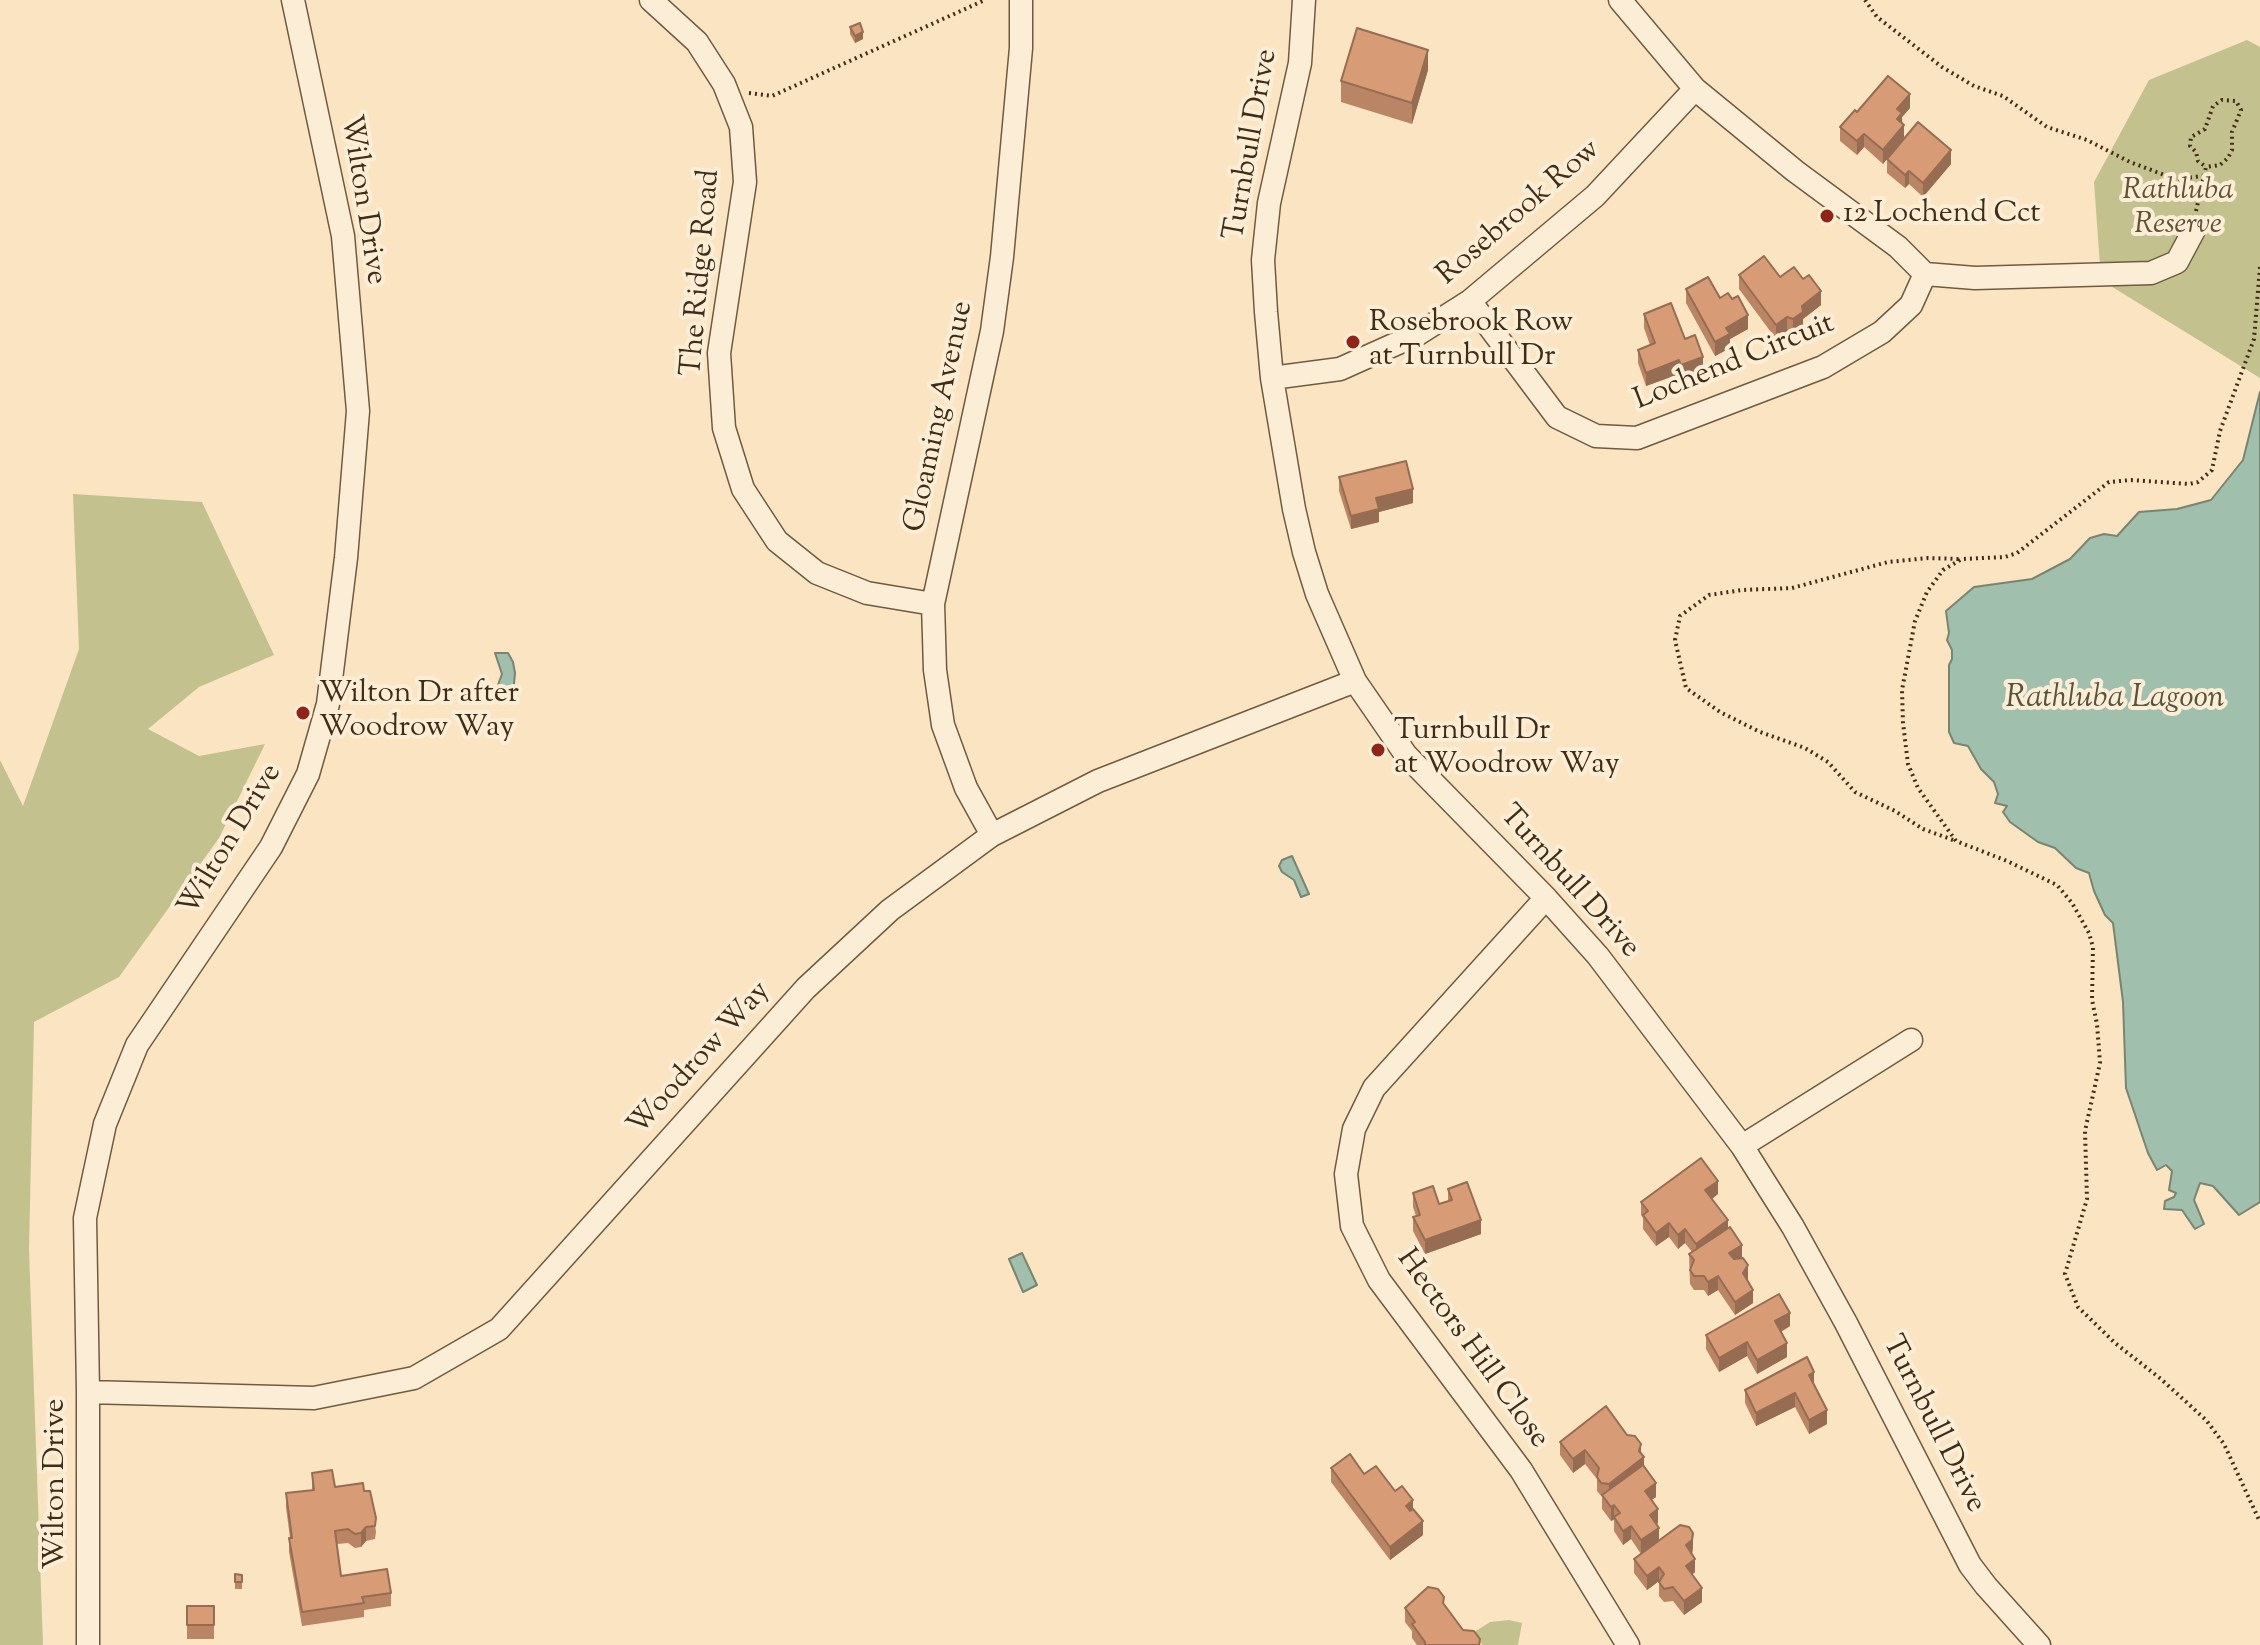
<!DOCTYPE html>
<style>
body{margin:0}
canvas{display:block;background:#fbe4c1}
</style>
<canvas width="2260" height="1645"></canvas>
<script>
const context = document.querySelector('canvas').getContext('2d');
context.lineJoin = 'round';
function fillPath(path, color) {
  context.fillStyle = color;
  context.fill(path, 'evenodd');
}
function shape(rows) {
  const path = new Path2D();
  for (const r of rows) {
    path.moveTo(r[0], r[1]);
    for (let i = 2; i < r.length; i += 2) path.lineTo(r[i], r[i + 1]);
  }
  return path;
}
function strokePath(path, color, width, dash) {
  context.strokeStyle = color;
  context.lineWidth = width;
  context.lineCap = dash ? 'butt' : 'round';
  context.setLineDash(dash || []);
  context.stroke(path);
}
function write(font, color, halo, rows, align = 'center') {
  context.font = font + ' "Sorts Mill Goudy",serif';
  context.lineWidth = 8;
  context.setLineDash([]);
  context.textBaseline = 'middle';
  context.strokeStyle = halo;
  context.fillStyle = color;
  for (const [text, x, y, turn = 0] of rows) {
    context.save();
    context.translate(x, y);
    context.rotate((+turn || 0) * Math.PI / 180);
    context.textAlign = isNaN(turn) ? turn : align;
    if (halo) context.strokeText(text, 0, 0);
    context.fillText(text, 0, 0);
    context.restore();
  }
}
fillPath(shape([
 [2247,40,2260,47,2260,378,2101,280,2094,182,2149,80],
 [73,494,202,502,274,655,199,687,148,729,199,756,265,744,219,838,119,977,34,1022,29,1249,43,1645,0,1645,0,760,23,806,79,649],
 [1509,1620,1522,1623,1518,1645,1482,1645,1475,1635,1476,1631,1490,1622]
]), '#c3c28f');
const water = shape([
 [2260,392,2260,1202,2239,1215,2213,1186,2200,1183,2194,1200,2204,1224,2195,1229,2182,1210,2164,1209,2165,1201,2174,1197,2176,1193,2169,1190,2172,1171,2166,1165,2157,1170,2148,1153,2126,1088,2123,1002,2113,923,2105,915,2094,891,2089,873,2076,868,2055,848,2038,842,2010,822,2003,812,2007,806,1995,803,1998,794,1994,782,1981,769,1968,746,1954,743,1949,732,1949,665,1952,659,1952,650,1947,640,1949,633,1946,611,1974,587,2032,579,2070,559,2090,538,2104,534,2117,536,2139,512,2177,509,2211,500,2243,460,2260,392],
 [495,653,508,653,513,662,515,673,514,684,508,693,495,693,502,674,495,653],
 [1292,856,1309,894,1301,897,1294,880,1282,872,1279,866,1282,860,1292,856],
 [1022,1253,1037,1285,1023,1292,1009,1259,1022,1253]
]);
fillPath(water, '#a0bfad');
strokePath(water, '#7a8571', 2);
const minor = shape([
 [651,0,697,42,724,84,741,127,745,182,719,353,724,428,743,489,777,541,817,573,867,593,933,604],
 [1304,0,1300,63,1269,203,1263,260,1266,312,1272,378,1294,509,1304,552,1317,594,1355,681,1406,755,1546,898,1598,956,1742,1146,1793,1227,1846,1323,1970,1565,1986,1586,2039,1645],
 [1925,274,1975,278,2151,273,2177,262,2194,230],
 [1470,301,1557,417,1596,436,1637,438,1823,367,1882,332,1911,305,1925,274,1898,247,1795,171,1695,89,1620,0],
 [1272,378,1340,369,1418,334,1470,301,1595,196,1695,89],
 [992,835,966,788,943,725,935,670,933,604,992,331,1002,257,1021,48,1021,0],
 [1546,898,1374,1088,1354,1129,1346,1174,1352,1226,1379,1280,1521,1470,1628,1645],
 [1742,1146,1911,1040],
 [88,1392,314,1398,414,1378,499,1329,806,988,890,910,992,835,1098,781,1355,681],
 [88,1645,88,1392,85,1218,105,1124,137,1045,271,847,308,774,328,704,346,558,358,411,343,236,293,0]
]);
strokePath(minor, '#705b41', 25);
strokePath(shape([
 [1865,0,1877,17,1942,67,1974,86,2003,96,2047,127,2087,140,2130,162,2175,179,2204,176],
 [749,93,772,96,985,0],
 [2196,211,2206,167,2220,165,2228,158,2232,150,2232,132,2241,110,2236,101,2222,100,2213,106,2205,129,2191,137,2190,146,2196,152,2198,161,2206,167],
 [2260,267,2254,339,2220,431,2212,470,2198,482,2189,484,2131,480,2109,482,2017,553,2005,557,1962,559,1943,570,1927,592,1915,621,1902,690,1903,723,1908,764,1918,788,1956,841,2007,861,2057,885,2072,903,2089,933,2093,947,2092,1000,2097,1024,2100,1063,2085,1131,2087,1199,2065,1274,2078,1307,2115,1343,2161,1379,2206,1420,2224,1444,2260,1522],
 [1953,840,1923,829,1895,811,1855,792,1828,762,1805,748,1760,732,1720,712,1686,688,1675,640,1680,616,1709,595,1742,590,1792,588,1888,562,1928,558,1959,559]
]), '#412d16', 4, [2, 4]);
strokePath(minor, '#fcedd7', 22);
fillPath(shape([
 [850,27,863,39,855,43,850,34],
 [1428,70,1412,124,1341,102,1341,81],
 [1910,108,1902,117,1904,139,1951,164,1923,197,1909,184,1905,188,1887,173,1887,159,1883,164,1864,147,1857,155,1840,141,1840,127,1857,112],
 [1739,275,1780,277,1821,305,1803,319,1803,326,1793,333,1787,331,1776,339,1739,289],
 [1686,289,1720,298,1748,329,1730,339,1730,348,1715,356,1686,303],
 [1644,314,1685,339,1703,370,1681,379,1679,374,1646,386,1638,363,1638,350,1650,345,1644,328],
 [1339,477,1413,503,1379,512,1379,522,1351,529,1339,491],
 [1448,1189,1481,1234,1425,1254,1413,1231,1413,1217,1416,1216,1413,1207,1413,1193,1439,1204,1448,1201],
 [1718,1194,1712,1199,1742,1258,1753,1303,1735,1315,1718,1290,1708,1296,1704,1290,1694,1290,1690,1284,1689,1254,1692,1252,1685,1243,1678,1249,1669,1237,1656,1246,1643,1229,1643,1218,1641,1215,1641,1202],
 [1790,1326,1781,1332,1787,1357,1757,1374,1747,1356,1719,1372,1706,1349,1706,1335],
 [1814,1385,1827,1424,1809,1434,1795,1407,1756,1426,1745,1403,1745,1390],
 [1560,1442,1641,1453,1644,1466,1656,1497,1651,1500,1658,1523,1656,1524,1659,1541,1693,1547,1692,1554,1695,1572,1692,1575,1702,1602,1684,1615,1673,1601,1664,1602,1659,1596,1659,1581,1647,1590,1634,1573,1634,1559,1641,1554,1631,1539,1623,1545,1614,1531,1614,1520,1611,1521,1602,1509,1602,1497,1597,1491,1597,1479,1585,1464,1573,1473,1560,1455],
 [1331,1468,1364,1474,1395,1491,1413,1509,1423,1535,1390,1560,1331,1482],
 [312,1473,335,1487,364,1491,370,1491,376,1532,375,1539,366,1541,361,1547,355,1548,348,1543,337,1544,341,1576,391,1593,391,1606,364,1610,364,1617,302,1626,289,1552,289,1538,290,1538,286,1507,286,1493,312,1490],
 [235,1574,242,1575,242,1589,235,1589],
 [1444,1604,1463,1630,1480,1645,1417,1645,1412,1638,1412,1631,1405,1622,1405,1608],
 [187,1606,214,1606,214,1639,187,1639]
]), '#b98565');
fillPath(shape([
 [863,32,863,39,855,43,855,36],
 [1428,50,1428,70,1412,124,1412,103],
 [1910,94,1910,108,1902,117,1902,127,1897,133,1897,109],
 [1904,125,1904,139,1883,164,1883,150],
 [1864,134,1864,147,1857,155,1857,141],
 [1951,150,1951,164,1923,197,1923,183],
 [1909,171,1909,184,1905,188,1905,175],
 [1821,291,1821,305,1803,319,1803,326,1793,333,1793,319,1802,306],
 [1748,315,1748,329,1730,339,1730,348,1715,356,1715,342,1726,328],
 [1787,317,1787,331,1776,339,1776,325],
 [1703,357,1703,370,1681,379,1681,365],
 [1679,360,1679,374,1646,386,1646,373],
 [1413,489,1413,503,1379,512,1379,522,1351,529,1351,516,1376,498],
 [1718,1181,1718,1194,1705,1204,1705,1190],
 [1481,1220,1481,1234,1425,1254,1425,1240],
 [1728,1220,1728,1234,1696,1258,1696,1244],
 [1669,1223,1669,1237,1656,1246,1656,1233],
 [1685,1229,1685,1243,1678,1249,1678,1235],
 [1742,1245,1742,1258,1729,1267,1729,1253],
 [1748,1265,1748,1279,1743,1287,1743,1273],
 [1718,1276,1718,1290,1708,1296,1708,1282],
 [1753,1290,1753,1303,1735,1315,1735,1302],
 [1790,1313,1790,1326,1775,1335,1775,1321],
 [1747,1342,1747,1356,1719,1372,1719,1358],
 [1787,1343,1787,1357,1757,1374,1757,1360],
 [1814,1372,1814,1386,1809,1375],
 [1795,1393,1795,1407,1756,1426,1756,1413],
 [1827,1410,1827,1424,1809,1434,1809,1420],
 [1641,1444,1641,1458,1644,1457,1644,1471,1609,1498,1609,1484,1639,1451],
 [1585,1450,1585,1464,1573,1473,1573,1459],
 [1656,1483,1656,1497,1645,1505,1645,1491],
 [1413,1500,1413,1514,1406,1506],
 [1614,1505,1614,1519,1611,1521,1611,1507],
 [1658,1509,1658,1523,1650,1529,1650,1515],
 [1423,1521,1423,1535,1390,1560,1390,1547],
 [1631,1526,1631,1539,1623,1545,1623,1531],
 [366,1527,366,1541,361,1547,361,1533],
 [1659,1528,1659,1541,1641,1554,1641,1540],
 [1693,1533,1693,1547,1692,1554,1686,1545],
 [1695,1559,1695,1572,1686,1579,1686,1566],
 [1659,1567,1659,1581,1647,1590,1647,1576],
 [1702,1588,1702,1602,1684,1615,1684,1601]
]), '#966c53');
const building = shape([
 [860,23,863,32,855,36,850,27,860,23],
 [1357,28,1428,50,1412,103,1341,81,1357,28],
 [1888,76,1910,94,1897,109,1902,113,1897,119,1904,125,1883,150,1864,134,1857,141,1840,127,1855,110,1857,112,1888,76],
 [1918,122,1951,150,1923,183,1909,171,1905,175,1887,159,1918,122],
 [1764,256,1780,277,1794,267,1803,279,1809,275,1821,291,1802,306,1803,312,1793,319,1787,317,1776,325,1739,275,1764,256],
 [1708,277,1720,298,1728,293,1732,299,1738,296,1748,315,1726,328,1730,334,1715,342,1686,289,1708,277],
 [1671,303,1685,339,1695,335,1703,357,1681,365,1679,360,1646,373,1638,350,1655,343,1644,314,1671,303],
 [1406,461,1413,489,1376,498,1379,509,1351,516,1339,477,1406,461],
 [1701,1158,1718,1181,1705,1190,1728,1220,1696,1244,1685,1229,1678,1235,1669,1223,1656,1233,1643,1215,1648,1211,1641,1202,1701,1158],
 [1467,1182,1481,1220,1425,1240,1413,1217,1420,1215,1413,1193,1433,1186,1439,1204,1452,1200,1448,1189,1467,1182],
 [1730,1227,1742,1245,1729,1253,1734,1259,1743,1258,1748,1265,1743,1273,1753,1290,1735,1302,1718,1276,1708,1282,1704,1276,1694,1276,1690,1270,1694,1260,1689,1254,1730,1227],
 [1779,1294,1790,1313,1775,1321,1787,1343,1757,1360,1747,1342,1719,1358,1706,1335,1779,1294],
 [1807,1357,1814,1372,1809,1375,1827,1410,1809,1420,1795,1393,1756,1413,1745,1390,1807,1357],
 [1606,1406,1627,1435,1635,1436,1641,1444,1639,1451,1644,1457,1609,1484,1601,1483,1597,1477,1599,1468,1585,1450,1573,1459,1560,1442,1606,1406],
 [1350,1454,1364,1474,1376,1466,1395,1491,1402,1486,1413,1500,1406,1506,1410,1511,1413,1509,1423,1521,1390,1547,1331,1468,1350,1454],
 [1643,1465,1656,1483,1645,1491,1658,1509,1650,1515,1659,1528,1641,1540,1631,1526,1623,1531,1614,1517,1620,1513,1614,1505,1611,1507,1602,1495,1643,1465],
 [332,1470,335,1487,363,1483,364,1491,370,1491,376,1518,375,1526,366,1527,361,1533,355,1534,348,1529,335,1531,341,1576,387,1569,391,1593,362,1597,364,1603,302,1612,289,1538,292,1538,286,1493,314,1490,312,1473,332,1470],
 [1680,1525,1689,1527,1693,1533,1692,1540,1686,1545,1695,1559,1686,1566,1702,1588,1684,1601,1673,1587,1664,1589,1659,1582,1664,1574,1659,1567,1647,1576,1634,1559,1680,1525],
 [235,1574,242,1575,242,1582,235,1582,235,1574],
 [1428,1587,1438,1589,1444,1597,1443,1603,1463,1630,1474,1631,1480,1639,1479,1645,1425,1645,1425,1642,1412,1624,1415,1622,1405,1608,1428,1587],
 [187,1606,214,1606,214,1625,187,1625,187,1606]
]);
fillPath(building, '#d79b76');
strokePath(building, '#966c53', 2);
for (const [x, y, r, color] of [
 [1827,216,8,"#8f2418"],
 [1353,342,8,"#8f2418"],
 [303,713,8,"#8f2418"],
 [1378,750,8,"#8f2418"]
]) {
  const dot = new Path2D();
  dot.arc(x, y, r, 0, 2 * Math.PI);
  context.fillStyle = color;
  context.fill(dot);
  strokePath(dot, '#fcedd7', 3);
}
write('30px', '#412d16', '#fcedd7', [
 ["Turnbull Drive",1253,145,-80],
 ["Wilton Drive",361,200,81],
 ["Rosebrook Row",1520,214,-41],
 ["The Ridge Road",703,273,-85],
 ["Lochend Circuit",1735,364,-22],
 ["Gloaming Avenue",941,417,-78],
 ["Wilton Drive",232,841,-59],
 ["Turnbull Drive",1568,883,48],
 ["Woodrow Way",701,1060,-48],
 ["Hectors Hill Close",1471,1350,54],
 ["Turnbull Drive",1932,1425,63],
 ["Wilton Drive",58,1484,-90]
]);
write('italic 30px', '#625234', '#fcedd7', [
 ["Rathluba",2178,193],
 ["Reserve",2178,227]
]);
write('30px', '#412d16', '#fcedd7', [
 ["12 Lochend Cct",1843,216],
 ["Rosebrook Row",1369,325],
 ["at Turnbull Dr",1369,359],
 ["Wilton Dr after",319,696],
 ["Woodrow Way",319,730],
 ["Turnbull Dr",1394,733],
 ["at Woodrow Way",1394,767]
], 'left');
write('italic 32px', '#59523c', '#fcedd7', [
 ["Rathluba Lagoon",2115,701]
]);
</script>
